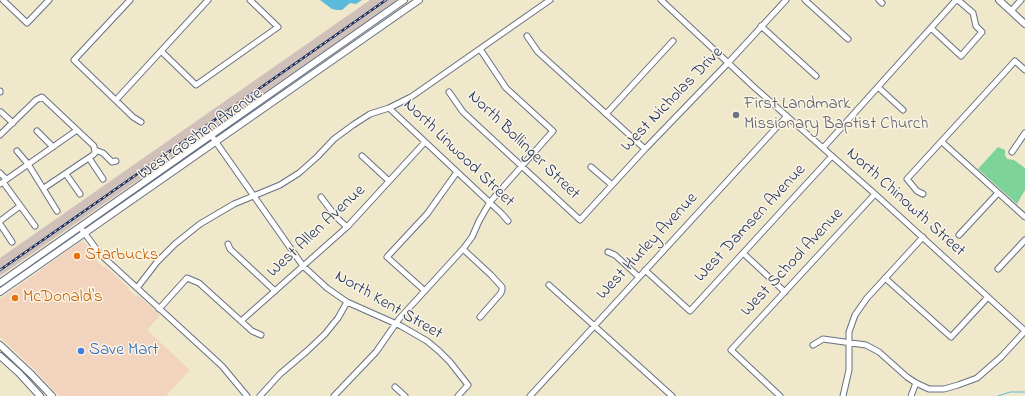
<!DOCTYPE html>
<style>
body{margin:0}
canvas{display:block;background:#f0e8cb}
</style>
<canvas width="1025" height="396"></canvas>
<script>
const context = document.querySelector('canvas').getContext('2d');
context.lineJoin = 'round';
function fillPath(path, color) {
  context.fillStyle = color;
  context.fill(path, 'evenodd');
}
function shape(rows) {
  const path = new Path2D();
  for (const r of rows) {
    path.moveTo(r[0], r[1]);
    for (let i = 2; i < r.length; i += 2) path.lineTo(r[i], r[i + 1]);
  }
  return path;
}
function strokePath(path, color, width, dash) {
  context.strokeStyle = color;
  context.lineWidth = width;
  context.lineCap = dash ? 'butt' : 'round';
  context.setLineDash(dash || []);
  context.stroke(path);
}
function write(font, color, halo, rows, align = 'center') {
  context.font = font + ' "Indie Flower",sans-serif';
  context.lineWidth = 3;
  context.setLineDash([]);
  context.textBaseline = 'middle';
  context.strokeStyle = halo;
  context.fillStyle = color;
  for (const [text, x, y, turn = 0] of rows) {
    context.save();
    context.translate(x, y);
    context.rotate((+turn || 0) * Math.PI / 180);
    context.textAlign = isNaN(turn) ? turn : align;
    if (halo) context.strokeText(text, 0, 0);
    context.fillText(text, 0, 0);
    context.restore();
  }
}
fillPath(shape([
 [81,241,84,242,98,259,98,262,103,267,106,267,127,286,129,290,135,296,139,296,160,315,147,330,190,370,166,396,59,396,35,370,0,337,0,299]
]), '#f2d4be');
fillPath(shape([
 [370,0,398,0,0,276,0,258]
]), '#cfc0ba');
fillPath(shape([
 [998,147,1005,150,1005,155,1007,159,1014,160,1025,168,1025,190,1017,204,978,169]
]), '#7ed498');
fillPath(shape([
 [320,0,362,0,356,4,350,3,342,10,336,10,332,9]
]), '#5cbbda');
strokePath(shape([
 [998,396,1010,392,1025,392]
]), '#5cbbda', 1);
const minor = shape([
 [3,0,27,23,49,0],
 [130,0,74,60,133,117,141,122],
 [661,0,755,88,875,194,1025,331],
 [805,0,848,39],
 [879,0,882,3],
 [1011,11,1021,0],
 [761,26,816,76],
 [931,28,961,56,982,32,976,26,973,13,958,0],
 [527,36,538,52,549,62,645,149],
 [161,51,196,85,278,27,250,0],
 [878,87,903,110],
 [0,91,0,92],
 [449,92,463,112,580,220,645,149,728,63,786,0],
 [116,100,208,0],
 [389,108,502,214,508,221],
 [1,112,13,123],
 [606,114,673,41],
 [37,131,53,147],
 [0,135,36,100,42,97,94,146,95,153,93,155,44,188],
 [211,135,303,266,327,288,347,302,401,326,427,341,439,351,450,362,468,385,458,396],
 [942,142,1025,217],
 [823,148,956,0],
 [95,150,103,153,112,162,116,161],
 [17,151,28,164,57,211],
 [1012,152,1025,133],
 [362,156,389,181],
 [89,158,103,179],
 [591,167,612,185],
 [0,173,6,179],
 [66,174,80,194],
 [3,182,35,226],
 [0,184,77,130],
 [923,194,917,191,907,179,1015,61,1025,70],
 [321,197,336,217,347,227],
 [0,221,20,206],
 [0,224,12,242],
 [80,227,100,254,222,366,247,396],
 [959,235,998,193],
 [228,244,230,249,275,291],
 [463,249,491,275,502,287,502,290,501,293,480,317],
 [608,252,615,255,639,277],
 [743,253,785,292],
 [998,269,1025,240],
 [645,270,690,311,832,156],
 [885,278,951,337,988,297],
 [549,285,672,396],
 [137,288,157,262,175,244,200,224,234,204,280,185,299,173,317,157,334,139,353,125,370,114,389,108,411,97,550,0],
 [425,291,387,257,427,214,457,172],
 [159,309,187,278,199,283,252,331,261,335],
 [241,321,347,227,425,142],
 [813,345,823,339,866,345,879,352,907,377,916,383,929,389,944,389,958,385,977,378,1001,357,1025,331],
 [395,387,405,396],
 [260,396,280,374,307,351,325,334,338,318,347,302],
 [334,396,376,352,399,319,463,249,472,237,479,221,490,202,553,131,506,88,480,49],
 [530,396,787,116],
 [780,396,731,350,875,194],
 [843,396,849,370,849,332,855,315,867,298,923,237],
 [911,396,916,383]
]);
const major = shape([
 [999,0,1025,24],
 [0,283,404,0],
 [0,292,419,0],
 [0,345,32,375,52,396],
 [0,356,19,373,40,396]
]);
strokePath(minor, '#667084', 7);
strokePath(major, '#667084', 8);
strokePath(minor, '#fff', 5);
strokePath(major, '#fff', 6);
const rail = shape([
 [0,270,386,0]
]);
strokePath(rail, '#1b2f5e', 2.5);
strokePath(rail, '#fcf5e5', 1, [3]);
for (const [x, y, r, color] of [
 [736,115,4,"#6b7280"],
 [77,256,4,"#e8710a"],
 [15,298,4,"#e8710a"],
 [81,351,4,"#3f7fe0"]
]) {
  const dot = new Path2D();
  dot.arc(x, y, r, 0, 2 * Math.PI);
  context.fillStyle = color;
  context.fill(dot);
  strokePath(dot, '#fcf5e5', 1.5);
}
write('17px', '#1b2f5e', '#fcf5e5', [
 ["West Nicholas Drive",673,100,-46],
 ["West Goshen Avenue",201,135,-35],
 ["North Bollinger Street",523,146,44],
 ["North Linwood Street",458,154,44],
 ["North Chinowth Street",905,203,42],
 ["West Damsen Avenue",751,224,-47],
 ["West Allen Avenue",317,232,-43],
 ["West Hurley Avenue",648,247,-47],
 ["West School Avenue",793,263,-47],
 ["North Kent Street",388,306,30]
]);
write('17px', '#5b616d', '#fcf5e5', [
 ["First Landmark",744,105],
 ["Missionary Baptist Church",744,125]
], 'left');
write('17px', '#c56008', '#fcf5e5', [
 ["Starbucks",85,256],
 ["McDonald's",23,298]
], 'left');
write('17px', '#366cbe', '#fcf5e5', [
 ["Save Mart",89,351]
], 'left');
</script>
